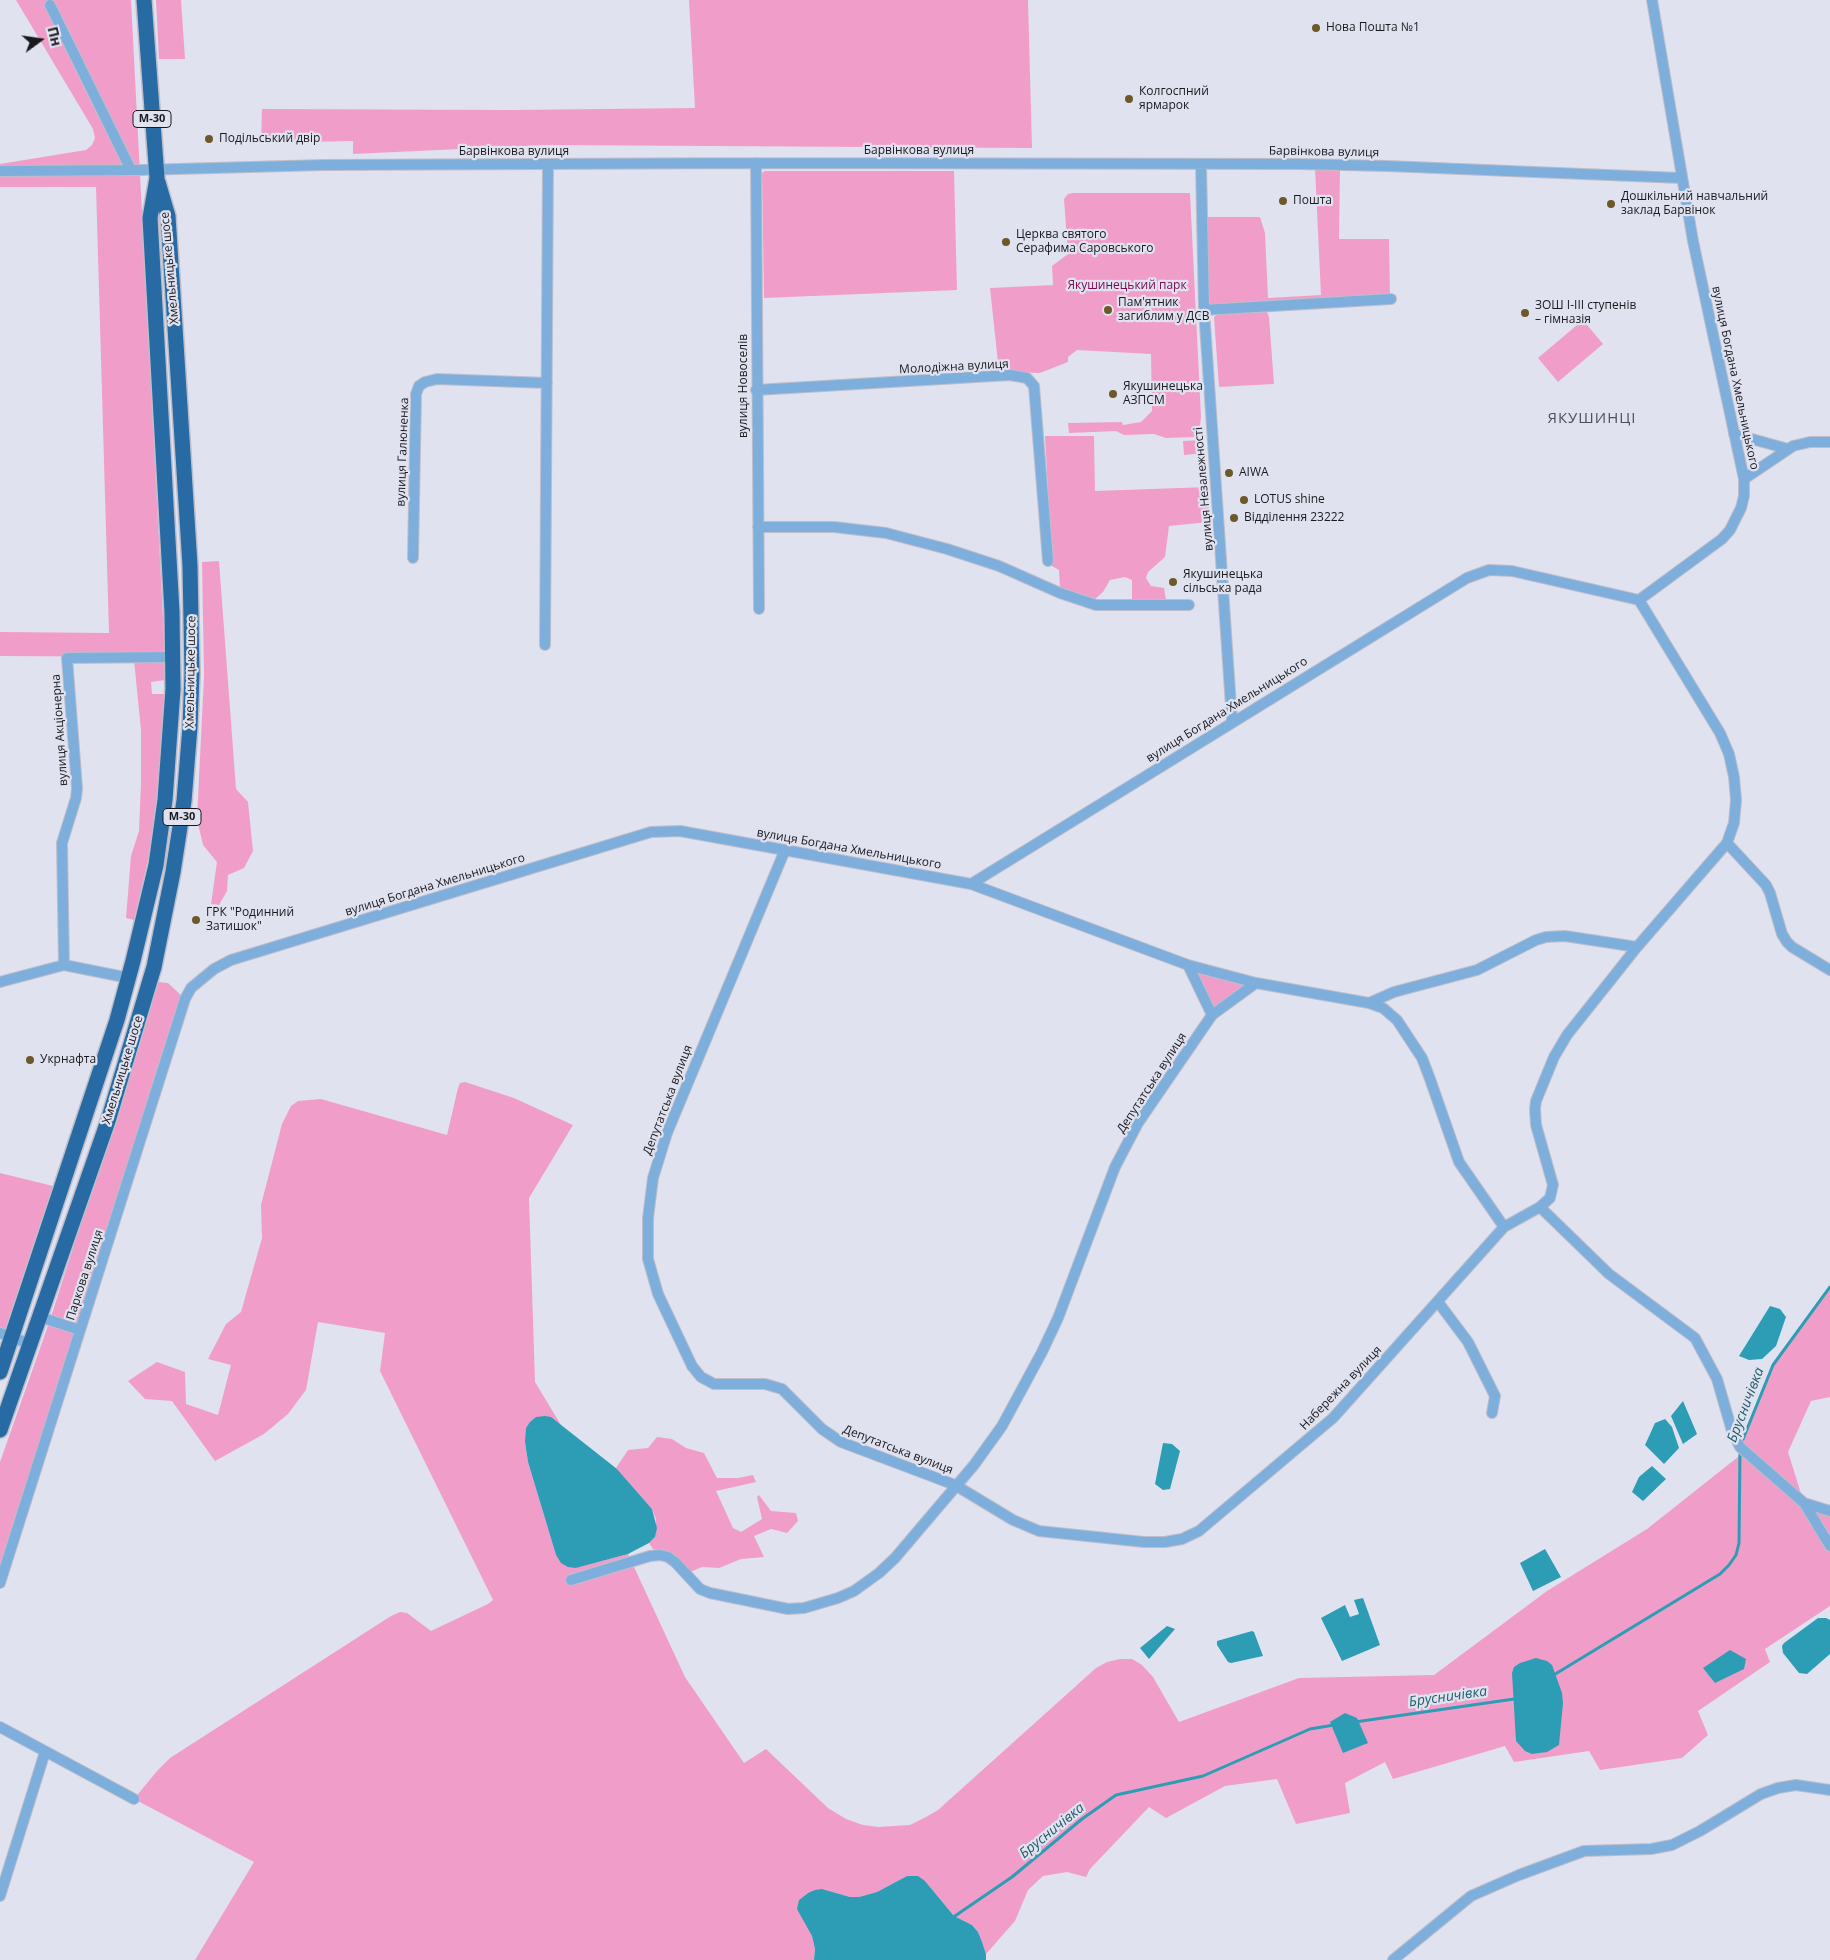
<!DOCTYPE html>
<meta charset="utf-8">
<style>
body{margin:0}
#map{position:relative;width:1830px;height:1960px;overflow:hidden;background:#e1e2f0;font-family:"Open Sans",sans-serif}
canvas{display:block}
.north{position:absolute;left:15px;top:15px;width:50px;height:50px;-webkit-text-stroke:4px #e1e2f0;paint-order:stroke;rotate:76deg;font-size:14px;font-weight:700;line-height:20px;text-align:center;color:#19191e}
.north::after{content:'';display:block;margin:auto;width:18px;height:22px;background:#19191e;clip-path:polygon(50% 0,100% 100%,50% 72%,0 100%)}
</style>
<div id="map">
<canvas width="1830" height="1960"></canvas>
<div class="north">Пн</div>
</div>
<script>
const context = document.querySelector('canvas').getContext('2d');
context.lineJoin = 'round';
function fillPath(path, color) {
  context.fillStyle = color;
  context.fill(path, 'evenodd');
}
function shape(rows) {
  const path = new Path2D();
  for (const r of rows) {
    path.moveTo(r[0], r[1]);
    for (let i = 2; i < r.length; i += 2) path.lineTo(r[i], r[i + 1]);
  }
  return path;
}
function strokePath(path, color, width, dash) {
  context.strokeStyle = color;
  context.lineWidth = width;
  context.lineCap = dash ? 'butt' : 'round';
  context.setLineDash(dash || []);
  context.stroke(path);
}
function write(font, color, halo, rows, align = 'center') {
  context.font = font + ' "Open Sans",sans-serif';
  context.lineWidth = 4.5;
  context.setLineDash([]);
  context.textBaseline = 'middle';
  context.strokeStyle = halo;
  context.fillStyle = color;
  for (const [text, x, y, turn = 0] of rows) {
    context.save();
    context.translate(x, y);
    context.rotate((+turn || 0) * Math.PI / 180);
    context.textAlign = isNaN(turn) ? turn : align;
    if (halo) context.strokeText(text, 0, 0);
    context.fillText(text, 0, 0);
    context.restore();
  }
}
fillPath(shape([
 [16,0,131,0,165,657,0,656,0,632,109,633,96,187,0,187,0,164,86,150,92,145,95,138,93,129],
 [156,0,181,0,185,59,159,59],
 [689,0,1028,0,1032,148,545,145,353,154,353,141,261,143,262,109,511,110,695,108],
 [1315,168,1340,170,1339,239,1389,239,1390,296,1212,307,1209,302,1207,217,1260,217,1265,233,1268,298,1321,295],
 [765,171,954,171,957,290,764,298,762,173],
 [1073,193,1190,193,1201,417,1199,434,1195,437,1166,438,1154,434,1124,435,1116,431,1069,433,1068,423,1122,422,1123,425,1141,422,1152,411,1151,354,1077,350,1068,357,1068,362,1040,373,999,372,990,288,1053,285,1052,266,1068,254,1064,199,1068,194],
 [1267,312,1269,317,1274,384,1219,387,1214,317,1218,314],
 [1583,320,1603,344,1558,382,1538,358],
 [1045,436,1094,436,1095,491,1208,487,1209,522,1169,526,1165,557,1148,572,1146,578,1151,586,1164,588,1166,600,1132,600,1132,580,1125,577,1110,580,1103,592,1095,599,1060,589,1059,570,1052,566],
 [1203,440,1204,453,1184,455,1183,441],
 [219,561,236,789,248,802,253,851,244,868,228,875,227,891,219,905,211,904,217,862,203,845,197,819,204,676,202,562],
 [134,660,165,660,165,680,151,682,152,694,164,694,164,722,153,838,134,920,126,918,131,856,139,831,141,783,141,730],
 [1188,965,1256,983,1212,1015],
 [158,982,168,983,185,999,0,1583,0,1462,50,1320],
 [465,1082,514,1098,573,1125,529,1198,535,1382,561,1425,551,1421,525,1442,528,1462,556,1555,576,1568,628,1554,685,1677,744,1763,766,1749,828,1808,846,1819,863,1825,878,1827,910,1825,926,1817,938,1810,1096,1668,1107,1662,1120,1659,1132,1659,1142,1665,1153,1677,1179,1722,1299,1678,1434,1675,1547,1591,1647,1529,1743,1453,1740,1447,1773,1365,1830,1289,1830,1397,1811,1401,1788,1452,1804,1503,1830,1511,1830,1606,1765,1649,1770,1662,1698,1711,1708,1735,1682,1758,1600,1770,1589,1751,1514,1762,1505,1746,1393,1779,1385,1762,1345,1783,1350,1813,1296,1824,1277,1779,1225,1786,1166,1818,1149,1807,1090,1869,1086,1877,1067,1872,1043,1876,1028,1890,1015,1921,986,1954,978,1932,972,1925,954,1916,925,1881,907,1876,877,1892,859,1897,850,1897,822,1889,808,1893,799,1900,812,1936,815,1949,814,1960,195,1960,254,1862,134,1799,157,1771,170,1758,391,1616,400,1612,407,1613,431,1631,488,1604,493,1600,380,1371,385,1333,318,1322,306,1390,288,1414,264,1434,215,1461,172,1401,145,1399,128,1381,157,1362,185,1372,186,1404,218,1415,231,1365,208,1359,226,1324,241,1312,262,1238,261,1205,282,1124,291,1106,298,1101,321,1099,447,1135,458,1088,460,1083],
 [0,1173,57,1187,7,1336,0,1333],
 [657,1437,672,1439,686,1448,704,1453,717,1478,738,1478,753,1475,756,1482,716,1491,733,1528,741,1532,762,1519,757,1497,759,1495,771,1511,796,1513,798,1521,787,1533,771,1529,754,1536,764,1557,741,1559,719,1568,702,1567,690,1572,661,1551,653,1549,649,1543,655,1537,656,1519,652,1509,616,1468,628,1450,648,1448]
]), '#f09ec9');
fillPath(shape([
 [1770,1306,1780,1309,1786,1317,1776,1346,1762,1359,1749,1360,1739,1356],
 [1683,1401,1697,1434,1683,1444,1671,1416],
 [545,1416,551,1417,617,1469,652,1509,657,1528,655,1537,649,1543,628,1554,576,1568,568,1567,561,1563,556,1555,528,1462,525,1442,526,1428,530,1422,536,1417],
 [1665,1419,1672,1427,1679,1448,1664,1464,1645,1445,1655,1423],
 [1163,1443,1172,1444,1180,1451,1170,1489,1163,1490,1155,1484],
 [1652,1466,1666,1479,1643,1501,1632,1492,1639,1477],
 [1545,1549,1561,1577,1533,1591,1520,1563],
 [1363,1598,1380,1645,1342,1661,1321,1618,1345,1605,1350,1617,1359,1614,1354,1600],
 [1818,1618,1826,1618,1830,1620,1830,1654,1807,1674,1799,1673,1783,1653,1782,1646,1784,1643],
 [1167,1626,1175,1629,1149,1659,1140,1648],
 [1252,1631,1254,1632,1263,1656,1231,1663,1228,1662,1217,1645,1217,1641],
 [1730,1650,1746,1659,1744,1669,1715,1683,1703,1668],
 [1536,1658,1547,1661,1552,1665,1562,1693,1563,1703,1559,1745,1547,1752,1532,1754,1525,1751,1516,1741,1512,1673,1514,1667,1520,1663],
 [1345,1713,1357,1718,1368,1743,1343,1753,1330,1722],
 [907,1876,918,1876,925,1881,954,1916,972,1925,978,1932,982,1942,986,1954,986,1960,814,1960,815,1949,812,1936,797,1909,799,1900,808,1893,815,1890,822,1889,850,1897,859,1897,877,1892]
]), '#2c9db4');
strokePath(shape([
 [1741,1444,1773,1365,1830,1287],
 [1552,1676,1720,1574,1729,1565,1736,1555,1739,1543,1740,1450],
 [1355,1722,1514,1699,1517,1697],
 [952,1918,1012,1877,1082,1819,1116,1795,1203,1776,1310,1729,1334,1725]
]), '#2c9db4', 3);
const minor = shape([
 [50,5,131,170],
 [756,163,759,609],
 [1201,165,1204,310,1232,721],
 [0,171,140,170,324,165,756,163,1298,164,1387,166,1681,178],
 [1204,310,1391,299],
 [756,390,1010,375,1027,378,1034,386,1048,561],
 [1734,434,1788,449],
 [1744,479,1793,446,1810,442,1830,442],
 [758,527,834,527,886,533,947,549,999,566,1060,593,1096,605,1189,605],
 [413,558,416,394,419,386,425,382,437,379,547,383],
 [545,645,548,164],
 [1727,843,1766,885,1770,893,1782,934,1787,942,1792,947,1830,970],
 [785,850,667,1133,653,1178,648,1218,648,1259,658,1294,692,1366,701,1377,714,1384,765,1384,782,1389,822,1429,841,1442,955,1485,1013,1520,1039,1531,1144,1542,1165,1542,1182,1539,1199,1531,1333,1418,1504,1227,1540,1207,1550,1198,1553,1185,1536,1125,1535,1109,1536,1101,1554,1057,1567,1035,1637,947,1727,843,1734,823,1736,800,1734,777,1729,754,1720,733,1639,600],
 [971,884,1188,965,1256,983,1369,1003,1383,1008,1397,1020,1422,1058,1430,1079,1459,1162,1504,1227],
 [64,965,62,843,76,798,77,788,67,658,173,657],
 [1188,965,1212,1015],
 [0,982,64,965,129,978],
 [1369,1003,1394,992,1477,970,1536,940,1546,937,1565,936,1637,947],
 [1540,1207,1609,1274,1695,1338,1717,1379,1732,1431,1740,1447,1804,1503,1830,1511],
 [1438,1302,1468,1342,1495,1396,1492,1413],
 [40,1317,80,1330],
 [0,1333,30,1344],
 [1804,1503,1830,1546],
 [571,1580,650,1556,660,1555,668,1557,675,1562,700,1589,710,1593,788,1609,804,1608,838,1598,854,1591,879,1573,895,1558,974,1465,1002,1426,1042,1352,1058,1318,1115,1167,1138,1123,1212,1015,1256,983],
 [0,1583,185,999,191,988,214,969,231,960,651,832,680,831,971,884,1467,578,1489,570,1512,571,1639,600,1722,539,1730,530,1741,508,1744,496,1744,479,1693,241,1652,0],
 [0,1727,134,1799],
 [0,1896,45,1752],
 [1393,1960,1471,1896,1519,1875,1584,1851,1651,1849,1672,1845,1700,1831,1761,1794,1778,1788,1796,1785,1830,1790]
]);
const highway = shape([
 [0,1372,117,1020,133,961,156,865,165,800,173,689,172,612,150,218,157,178,144,0],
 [0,1430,108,1121,154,967,173,872,184,801,190,727,192,673,190,566,168,216,158,182]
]);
strokePath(minor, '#bdbeca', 12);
strokePath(highway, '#bdbeca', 18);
strokePath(minor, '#7eafdc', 10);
strokePath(highway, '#286ba4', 15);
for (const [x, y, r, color] of [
 [1316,28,5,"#6d5827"],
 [1129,99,5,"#6d5827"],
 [209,139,5,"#6d5827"],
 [1283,201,5,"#6d5827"],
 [1611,204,5,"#6d5827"],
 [1006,242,5,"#6d5827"],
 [1108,310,5,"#6d5827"],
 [1525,313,5,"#6d5827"],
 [1113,394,5,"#6d5827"],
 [1229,473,5,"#6d5827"],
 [1244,500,5,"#6d5827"],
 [1234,518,5,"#6d5827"],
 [1173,582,5,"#6d5827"],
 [196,920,5,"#6d5827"],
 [30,1060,5,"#6d5827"]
]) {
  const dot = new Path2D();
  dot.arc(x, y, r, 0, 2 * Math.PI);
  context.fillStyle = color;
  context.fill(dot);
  strokePath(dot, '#e1e2f0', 2);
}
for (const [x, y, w] of [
 [152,119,38],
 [182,817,38]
]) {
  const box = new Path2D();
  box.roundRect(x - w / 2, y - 8.5, w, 17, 4);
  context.fillStyle = '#e1e2f0';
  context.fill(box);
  strokePath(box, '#19191e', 1);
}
write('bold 11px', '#19191e', null, [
 ["М-30",152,119],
 ["М-30",182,817]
]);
write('12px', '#19191e', '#e1e2f0', [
 ["Нова Пошта №1",1326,28],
 ["Колгоспний",1139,92],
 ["ярмарок",1139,106],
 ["Подільський двір",219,139],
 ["Дошкільний навчальний",1621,197],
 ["заклад Барвінок",1621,211],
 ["Пошта",1293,201],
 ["Церква святого",1016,235],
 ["Серафима Саровського",1016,249],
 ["Пам'ятник",1118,303],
 ["загиблим у ДСВ",1118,317],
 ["ЗОШ І-ІІІ ступенів",1535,306],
 ["– гімназія",1535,320],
 ["Якушинецька",1123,387],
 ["АЗПСМ",1123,401],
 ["AIWA",1239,473],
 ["LOTUS shine",1254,500],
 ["Відділення 23222",1244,518],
 ["Якушинецька",1183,575],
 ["сільська рада",1183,589],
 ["ГРК \"Родинний",206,913],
 ["Затишок\"",206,927],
 ["Укрнафта",40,1060]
], 'left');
write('12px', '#19191e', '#e1e2f0', [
 ["Барвінкова вулиця",919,151],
 ["Барвінкова вулиця",514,152],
 ["Барвінкова вулиця",1324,152,1],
 ["Хмельницьке шосе",170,268,-95],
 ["Молодіжна вулиця",954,367,-3],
 ["вулиця Богдана Хмельницького",1735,378,78],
 ["вулиця Новоселів",744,386,-90],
 ["вулиця Галюненка",403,452,-88],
 ["вулиця Незалежності",1204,489,-95],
 ["Хмельницьке шосе",191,672,-89],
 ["вулиця Богдана Хмельницького",1227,710,-32],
 ["вулиця Акціонерна",60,730,-94],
 ["вулиця Богдана Хмельницького",849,849,10],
 ["вулиця Богдана Хмельницького",435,885,-17],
 ["Хмельницьке шосе",123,1070,-73],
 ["Депутатська вулиця",1152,1083,-57],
 ["Депутатська вулиця",668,1100,-69],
 ["Паркова вулиця",85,1275,-72],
 ["Набережна вулиця",1341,1388,-46],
 ["Депутатська вулиця",898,1450,21]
]);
write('12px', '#7a0854', '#e1e2f0', [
 ["Якушинецький парк",1127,286]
]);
write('italic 14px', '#245f6b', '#e1e2f0', [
 ["Брусничівка",1746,1405,-69],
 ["Брусничівка",1448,1697,-8],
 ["Брусничівка",1052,1831,-39]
]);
context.letterSpacing = '1px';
write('15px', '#4f505c', '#e1e2f0', [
 ["ЯКУШИНЦІ",1592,419]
]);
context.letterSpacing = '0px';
</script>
